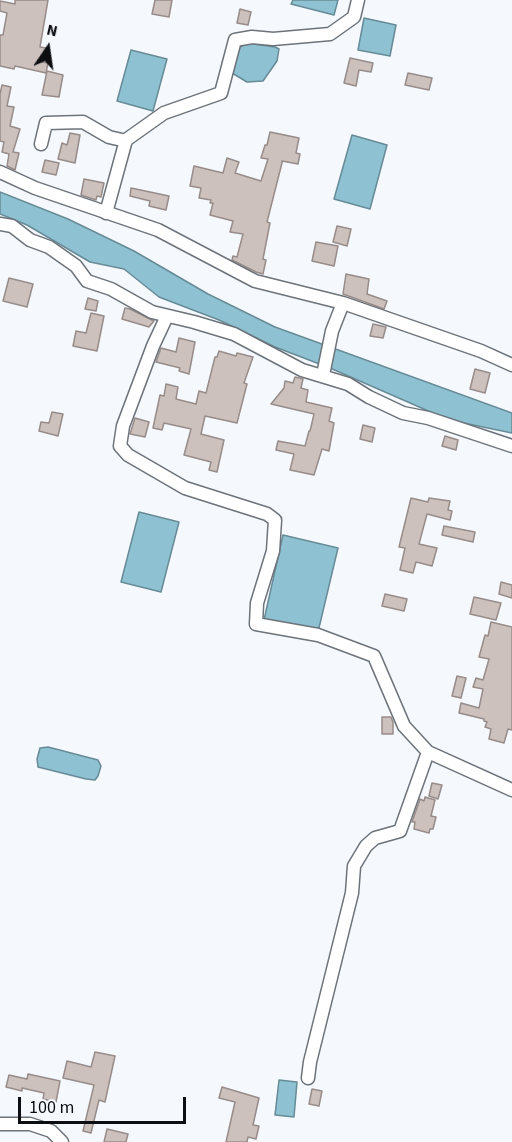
<!DOCTYPE html>
<style>
body{margin:0}
#map{position:relative;width:512px;height:1142px;overflow:hidden;background:#f5f9fe;font-family:"Source Sans 3",sans-serif}
canvas{display:block}
.north{position:absolute;left:18px;top:18px;width:60px;height:60px;-webkit-text-stroke:4px #f5f9fe;paint-order:stroke;rotate:13deg;font-size:16px;font-weight:700;line-height:24px;text-align:center;color:#0c0e11}
.north::after{content:'';display:block;margin:auto;width:21px;height:27px;background:#0c0e11;clip-path:polygon(50% 0,100% 100%,50% 72%,0 100%)}
.scale{position:absolute;left:18px;top:1097px;width:168px;height:27px;box-sizing:border-box;border:3px solid #0c0e11;border-top:0;padding-left:8px;font-size:18px;line-height:21px;white-space:nowrap;color:#0c0e11;-webkit-text-stroke:4px #f5f9fe;paint-order:stroke}
</style>
<div id="map">
<canvas width="512" height="1142"></canvas>
<div class="north">N</div>
<div class="scale">100 m</div>
</div>
<script>
const context = document.querySelector('canvas').getContext('2d');
context.lineJoin = 'round';
function fillPath(path, color) {
  context.fillStyle = color;
  context.fill(path, 'evenodd');
}
function shape(rows) {
  const path = new Path2D();
  for (const r of rows) {
    path.moveTo(r[0], r[1]);
    for (let i = 2; i < r.length; i += 2) path.lineTo(r[i], r[i + 1]);
  }
  return path;
}
function strokePath(path, color, width, dash) {
  context.strokeStyle = color;
  context.lineWidth = width;
  context.lineCap = dash ? 'butt' : 'round';
  context.setLineDash(dash || []);
  context.stroke(path);
}
const water = shape([
 [293,0,338,0,334,15,291,4,293,0],
 [364,18,396,25,390,56,358,50,364,18],
 [247,43,275,47,279,49,277,61,263,81,247,82,232,73,240,47,247,43],
 [131,50,167,59,153,111,117,101,131,50],
 [352,135,387,145,370,209,334,199,352,135],
 [0,192,68,219,134,251,208,294,275,327,512,413,512,433,449,420,330,368,275,347,219,320,159,297,124,269,90,262,27,225,0,214,0,192],
 [139,512,179,522,161,592,121,582,139,512],
 [283,535,338,548,318,632,264,620,283,535],
 [48,747,98,760,101,766,98,776,95,780,86,779,38,767,37,759,40,748,48,747],
 [279,1080,297,1082,294,1117,275,1115,279,1080]
]);
fillPath(water, '#8ec1d1');
strokePath(water, '#678b97', 1.5);
const building = shape([
 [15,0,48,0,40,47,46,48,42,62,48,63,46,73,15,66,14,69,0,66,0,35,3,35,7,13,0,11,0,1,15,4,15,0],
 [155,0,172,0,169,17,152,14,155,0],
 [240,9,251,12,248,25,237,23,240,9],
 [350,58,373,63,371,72,359,70,356,86,344,83,350,58],
 [47,71,63,75,59,97,42,95,47,71],
 [408,73,432,78,429,90,405,85,408,73],
 [2,85,11,87,7,106,14,107,10,126,20,129,13,152,19,153,15,170,7,166,9,154,2,152,4,142,0,141,0,94,2,85],
 [270,132,299,138,296,153,300,154,298,164,282,161,282,163,267,222,270,223,263,259,266,260,263,274,256,272,232,260,233,256,237,257,243,234,230,232,233,221,210,215,213,203,210,203,211,200,199,198,201,188,190,186,194,166,223,173,227,158,239,162,235,173,261,181,268,159,261,158,265,145,267,145,270,132],
 [70,133,80,135,75,163,58,159,62,143,67,145,70,133],
 [45,160,59,163,56,175,42,172,45,160],
 [84,179,104,183,101,197,97,196,96,200,81,195,84,179],
 [131,188,169,196,166,210,149,206,150,201,130,196,131,188],
 [337,226,351,229,347,246,333,242,337,226],
 [316,242,338,246,334,266,312,261,316,242],
 [346,274,369,279,367,294,387,301,384,309,343,294,346,274],
 [9,278,33,284,27,307,3,301,9,278],
 [88,298,98,301,96,311,85,309,88,298],
 [125,308,130,309,154,321,149,327,122,319,125,308],
 [91,313,104,316,97,351,73,346,76,331,86,333,91,313],
 [373,324,386,327,383,338,370,336,373,324],
 [179,338,195,342,189,374,179,371,180,368,156,362,161,348,176,352,179,338],
 [219,351,236,356,237,353,253,357,244,383,247,384,237,423,205,416,201,434,224,440,217,472,209,470,211,462,184,455,191,429,164,423,162,430,153,428,160,395,164,396,166,384,178,387,176,399,196,404,199,391,206,393,215,357,217,357,219,351],
 [475,369,490,373,485,393,470,389,475,369],
 [295,377,303,379,301,388,308,390,306,402,332,408,329,421,334,423,329,451,322,449,314,475,290,470,294,454,276,450,278,441,305,446,309,431,310,431,314,414,271,404,284,388,285,381,293,383,295,377],
 [52,412,63,414,58,436,39,431,41,422,49,423,52,412],
 [135,418,149,422,145,437,130,434,135,418],
 [363,425,375,428,372,442,360,439,363,425],
 [445,436,458,440,456,450,442,446,445,436],
 [411,498,428,502,429,498,450,501,448,510,452,511,450,520,427,514,419,544,437,548,432,566,416,562,413,573,400,570,405,548,399,547,411,498],
 [444,526,475,532,473,542,442,535,444,526],
 [501,582,512,585,512,598,499,594,501,582],
 [385,594,407,599,404,611,382,606,385,594],
 [474,597,501,603,496,620,470,614,474,597],
 [491,622,512,627,512,730,508,729,504,743,489,739,491,729,485,727,487,722,484,721,484,719,459,713,461,703,479,708,483,689,473,687,476,678,483,680,489,659,479,657,485,635,488,636,491,622],
 [457,676,466,678,461,698,452,696,457,676],
 [382,717,391,717,393,722,393,734,382,734,382,717],
 [432,783,442,785,438,799,429,796,432,783],
 [425,797,435,800,431,816,436,817,433,829,430,829,429,833,414,829,415,822,412,822,420,799,424,801,425,797],
 [95,1052,115,1056,105,1102,99,1100,91,1133,83,1131,94,1085,63,1078,67,1061,91,1067,95,1052],
 [28,1074,60,1081,56,1102,43,1099,44,1093,22,1088,22,1091,6,1087,9,1075,27,1079,28,1074],
 [222,1087,259,1098,253,1125,259,1126,256,1139,248,1137,247,1142,226,1142,235,1102,219,1098,222,1087],
 [312,1089,322,1091,319,1106,309,1104,312,1089],
 [107,1129,128,1134,126,1142,104,1142,107,1129]
]);
fillPath(building, '#ccc1bd');
strokePath(building, '#978c89', 1.5);
const street = shape([
 [41,144,46,123,83,122,109,137,126,141],
 [0,172,35,188,158,230,255,281,343,303,481,351,512,365],
 [106,213,126,140,164,113,221,93,235,40,252,37,273,39,330,34,354,17,358,0],
 [0,224,12,226,30,240,49,247,76,266,87,281,111,289,152,312,194,322,234,334,302,370,348,384,369,397,403,413,428,418,512,446],
 [167,316,153,346,123,426,120,446,128,455,185,488,267,514,275,520,273,551,257,603,256,624,318,635,374,656,404,726,428,752,512,790],
 [323,375,332,331,343,303],
 [308,1078,310,1062,352,893,354,866,366,846,375,838,400,831,428,752],
 [0,1124,30,1124,51,1131,62,1142]
]);
strokePath(street, '#6d737a', 15);
strokePath(street, '#fff', 12);
</script>
